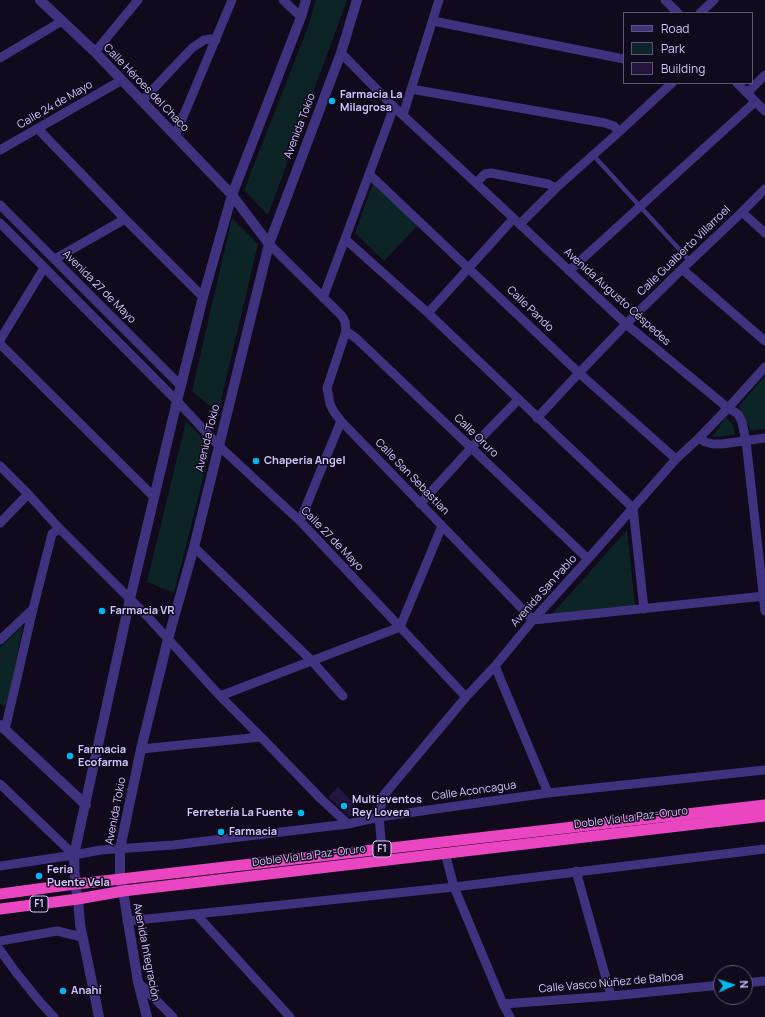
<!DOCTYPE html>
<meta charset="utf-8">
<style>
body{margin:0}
#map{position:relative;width:765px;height:1017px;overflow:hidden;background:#100a1c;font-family:Manrope,sans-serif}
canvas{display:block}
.legend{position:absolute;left:623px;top:12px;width:130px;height:72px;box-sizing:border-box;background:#100a1c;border:1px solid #5e5577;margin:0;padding:5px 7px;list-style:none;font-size:12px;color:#d4c5ff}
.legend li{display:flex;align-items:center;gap:8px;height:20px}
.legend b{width:20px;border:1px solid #5e5577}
.north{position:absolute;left:713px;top:965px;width:40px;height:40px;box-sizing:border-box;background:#100a1c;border:1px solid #5e5577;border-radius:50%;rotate:87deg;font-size:11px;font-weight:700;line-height:16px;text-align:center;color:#d4c5ff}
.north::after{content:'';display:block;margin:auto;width:14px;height:18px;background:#00b9f0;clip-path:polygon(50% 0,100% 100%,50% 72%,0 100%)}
</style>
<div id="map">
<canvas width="765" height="1017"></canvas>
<ul class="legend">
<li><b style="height:5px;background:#3f327e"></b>Road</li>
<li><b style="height:11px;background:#0d2427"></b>Park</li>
<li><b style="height:11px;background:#23153e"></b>Building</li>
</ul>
<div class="north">N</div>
</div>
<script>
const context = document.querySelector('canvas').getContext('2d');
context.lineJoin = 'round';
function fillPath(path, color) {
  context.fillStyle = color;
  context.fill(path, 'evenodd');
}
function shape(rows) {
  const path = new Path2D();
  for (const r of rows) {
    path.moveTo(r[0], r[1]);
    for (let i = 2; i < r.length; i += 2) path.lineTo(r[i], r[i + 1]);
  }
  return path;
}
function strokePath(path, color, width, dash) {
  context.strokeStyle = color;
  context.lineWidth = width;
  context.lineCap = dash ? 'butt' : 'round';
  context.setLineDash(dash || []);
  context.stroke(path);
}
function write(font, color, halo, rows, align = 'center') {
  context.font = font + ' Manrope,sans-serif';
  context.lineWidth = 3;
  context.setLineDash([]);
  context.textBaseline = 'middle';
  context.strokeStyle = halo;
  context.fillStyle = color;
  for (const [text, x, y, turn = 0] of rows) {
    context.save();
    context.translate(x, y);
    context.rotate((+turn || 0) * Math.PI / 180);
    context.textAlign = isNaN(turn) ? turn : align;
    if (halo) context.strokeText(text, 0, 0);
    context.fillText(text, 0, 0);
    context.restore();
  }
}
fillPath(shape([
 [316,0,347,0,268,215,244,190,308,27],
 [373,183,419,224,384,261,355,233],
 [232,218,258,244,218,413,192,391],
 [765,376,765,429,751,431,739,406],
 [726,417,733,425,735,435,712,437],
 [186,421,211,447,174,593,147,582],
 [627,530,635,605,552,614],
 [23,626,7,706,3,706,0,704,0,647]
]), '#0d2427');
fillPath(shape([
 [338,787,362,812,359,815,350,817,328,797]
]), '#23153e');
strokePath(shape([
 [593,155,690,261]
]), '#3f327e', 4.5);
strokePath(shape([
 [283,0,301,17],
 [665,0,678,13],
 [700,13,714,0],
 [433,21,624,59],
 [95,52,138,0],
 [341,53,394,107,476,183,626,324,728,408,738,414,742,422,746,441,765,611],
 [0,58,62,21],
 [737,83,765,111],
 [411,89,605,123,614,126,619,132],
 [747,93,765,75],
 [142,101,192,48,204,40,211,39,216,40],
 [403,115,439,0],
 [38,129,125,219,203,297],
 [175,136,232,0],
 [0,150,122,80],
 [369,174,579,373,676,459],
 [476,183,485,174,491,173,548,184,556,188],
 [0,205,181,386],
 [742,212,765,233],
 [0,223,177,401,219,446,300,521,466,697],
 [520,224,556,188,619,132,672,83],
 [345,239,428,313,633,508,644,609],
 [269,244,342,316,345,322,346,331,327,388,330,404,334,412,341,421,533,620,765,596],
 [55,259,125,219],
 [682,269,765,341],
 [569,271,755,102],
 [323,298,394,107],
 [428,313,513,219],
 [346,331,357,339,588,559],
 [0,340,44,268],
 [0,344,154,497],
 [537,418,579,373,626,324,682,269,742,212,765,189],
 [699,438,705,442,713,444,722,444,765,438],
 [0,466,28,494,59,528,148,617,220,696,261,737,321,799,348,824,379,817,548,793,765,770],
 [420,504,471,448,518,400],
 [300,521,341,421],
 [0,523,28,494],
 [194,547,312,661,343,696],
 [0,640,33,609],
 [495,666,548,793],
 [220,696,400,627,442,526],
 [5,730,33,609,52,534,59,528],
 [141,749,261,737],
 [0,784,74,855],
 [382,849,379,817,383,796,466,697,495,666,533,620,588,559,676,459,699,438,728,408,765,367],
 [445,853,454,887,503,1004,510,1017],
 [0,866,74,855,101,850,173,845,348,824],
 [576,871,611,996],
 [196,914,290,1017],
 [127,921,196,914,454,887,765,849],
 [0,941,57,931,82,937],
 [0,950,15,971,40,1002,54,1017],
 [138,982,173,1017],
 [745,983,765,981],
 [503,1004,611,996,721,985]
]), '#3f327e', 9);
strokePath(shape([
 [40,0,95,52,232,195,269,244],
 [0,725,86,805],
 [99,1017,80,924,78,899,75,884,74,855,130,599,177,401,203,297,232,195,301,17,306,0],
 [147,1017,138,982,123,891,120,879,120,849,141,749,168,639,194,547,269,244,341,53,357,0]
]), '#3f327e', 10);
strokePath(shape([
 [0,894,75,884,95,882,765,805],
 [0,909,78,899,123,891,765,816]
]), '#ea46c1', 11);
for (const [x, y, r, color] of [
 [332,101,4,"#00b9f0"],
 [256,461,4,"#00b9f0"],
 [102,611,4,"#00b9f0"],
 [70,756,4,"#00b9f0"],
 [344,806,4,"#00b9f0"],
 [301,813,4,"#00b9f0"],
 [221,832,4,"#00b9f0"],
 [39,876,4,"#00b9f0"],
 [63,991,4,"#00b9f0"]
]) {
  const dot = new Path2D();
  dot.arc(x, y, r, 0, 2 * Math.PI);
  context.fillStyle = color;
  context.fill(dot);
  strokePath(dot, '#100a1c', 1.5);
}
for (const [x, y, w] of [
 [382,849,18],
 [39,904,18]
]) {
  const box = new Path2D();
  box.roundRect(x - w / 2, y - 8, w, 16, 3);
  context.fillStyle = '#100a1c';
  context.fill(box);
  strokePath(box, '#d4c5ff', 1);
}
write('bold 10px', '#d4c5ff', null, [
 ["F1",382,849],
 ["F1",39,904]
]);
write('11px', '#d4c5ff', '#100a1c', [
 ["Calle Héroes del Chaco",146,88,46],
 ["Calle 24 de Mayo",55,105,-30],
 ["Avenida Tokio",300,126,-69],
 ["Calle Gualberto Villarroel",684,251,-44],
 ["Avenida 27 de Mayo",99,287,45],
 ["Avenida Augusto Céspedes",617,297,42],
 ["Calle Pando",530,309,44],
 ["Calle Oruro",476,436,44],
 ["Avenida Tokio",208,438,-76],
 ["Calle San Sebastian",412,477,46],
 ["Calle 27 de Mayo",332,539,46],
 ["Avenida San Pablo",544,591,-48],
 ["Calle Aconcagua",474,791,-8],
 ["Avenida Tokio",116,811,-79],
 ["Doble Vía La Paz-Oruro",631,818,-7],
 ["Doble Vía La Paz-Oruro",309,856,-7],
 ["Avenida Integración",146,952,79],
 ["Calle Vasco Núñez de Balboa",611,983,-5]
]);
write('bold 11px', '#d4c5ff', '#100a1c', [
 ["Farmacia La",340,95],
 ["Milagrosa",340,108],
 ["Chaperia Angel",264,461],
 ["Farmacia VR",110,611],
 ["Farmacia",78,750],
 ["Ecofarma",78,763],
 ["Multieventos",352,800],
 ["Rey Lovera",352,813],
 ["Ferretería La Fuente",293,813,"right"],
 ["Farmacia",229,832],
 ["Feria",47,870],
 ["Puente Vela",47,883],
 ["Anahí",71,991]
], 'left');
</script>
